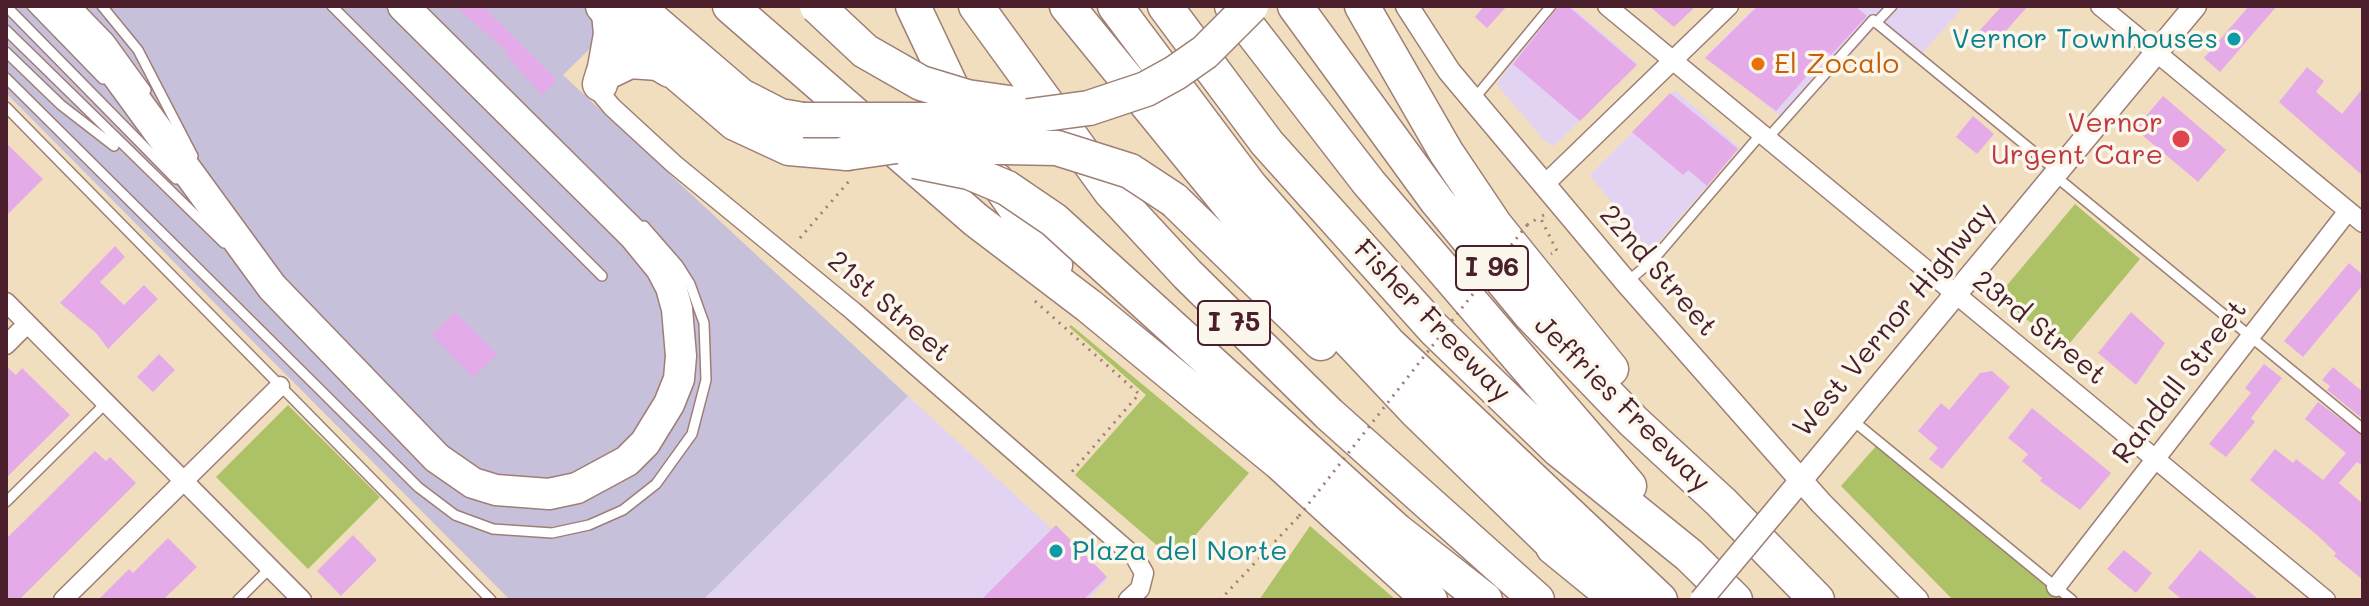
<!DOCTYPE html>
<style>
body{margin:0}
#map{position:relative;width:2369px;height:606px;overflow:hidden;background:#f1debf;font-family:Mali,sans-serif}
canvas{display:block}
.frame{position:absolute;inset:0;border:8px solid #4a1f2b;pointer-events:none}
</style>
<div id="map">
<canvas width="2369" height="606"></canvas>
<div class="frame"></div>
</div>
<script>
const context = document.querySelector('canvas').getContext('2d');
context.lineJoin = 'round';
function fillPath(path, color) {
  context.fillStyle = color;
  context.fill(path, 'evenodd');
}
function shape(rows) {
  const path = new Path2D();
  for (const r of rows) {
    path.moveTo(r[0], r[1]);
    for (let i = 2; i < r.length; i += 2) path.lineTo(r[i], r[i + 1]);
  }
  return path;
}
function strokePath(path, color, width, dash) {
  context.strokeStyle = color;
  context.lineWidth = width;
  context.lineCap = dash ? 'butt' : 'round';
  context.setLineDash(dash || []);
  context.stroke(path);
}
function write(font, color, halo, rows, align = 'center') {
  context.font = font + ' Mali,sans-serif';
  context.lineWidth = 7;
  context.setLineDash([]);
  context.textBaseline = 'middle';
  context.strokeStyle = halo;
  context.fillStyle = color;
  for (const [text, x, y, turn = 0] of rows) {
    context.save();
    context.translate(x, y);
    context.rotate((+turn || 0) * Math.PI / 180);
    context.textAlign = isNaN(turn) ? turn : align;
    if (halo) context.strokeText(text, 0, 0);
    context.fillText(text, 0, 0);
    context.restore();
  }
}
fillPath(shape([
 [1557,6,1571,6,1637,63,1554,146,1545,141,1496,84],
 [1756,6,1964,6,1921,55,1881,22,1789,123,1706,56],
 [1675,90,1740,148,1650,252,1590,175],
 [908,396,1107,580,1088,600,703,600]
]), '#e3d3f2');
fillPath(shape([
 [6,6,633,6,563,75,908,396,703,600,510,600,6,93]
]), '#c6c0da');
fillPath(shape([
 [2075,204,2140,259,2064,350,1998,296],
 [1071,325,1249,473,1174,560,1075,475,1146,395,1069,327],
 [288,405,380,497,308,569,216,477],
 [1877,445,2063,600,1953,600,1841,486],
 [1310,526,1396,600,1259,600]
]), '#adc267');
fillPath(shape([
 [455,6,483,6,557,80,542,95,505,54,508,52],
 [1484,6,1507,6,1487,28,1475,17],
 [1559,6,1568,6,1637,65,1580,121,1513,64],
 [1649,6,1696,6,1674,27],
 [1758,6,1855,6,1867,16,1831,55,1828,52,1776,111,1705,58],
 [2002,6,2028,6,1994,44,1979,31],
 [2249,6,2277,6,2220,72,2204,58],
 [2307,67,2324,81,2316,92,2342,114,2363,88,2363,176,2279,102],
 [1670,93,1738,149,1707,186,1688,170,1683,175,1632,132],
 [2163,96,2226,150,2198,182,2135,129],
 [1973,116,1994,134,1977,154,1956,137],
 [6,143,43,179,6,216],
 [115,246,125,257,100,282,124,305,144,285,158,299,108,349,96,333,60,303],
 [2349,263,2363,275,2363,285,2303,357,2284,341],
 [455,312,497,354,473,377,432,335],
 [2131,312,2165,343,2136,385,2098,353],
 [159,354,175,370,153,392,137,377],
 [2264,364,2282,378,2251,418,2255,422,2226,457,2209,444,2251,393,2245,388],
 [6,366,16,375,22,368,70,415,6,478],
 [2333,367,2363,392,2363,419,2327,390,2330,386,2322,380],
 [1992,371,2010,387,1942,469,1929,459,1938,448,1918,431,1941,403,1949,410,1980,373],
 [2318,402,2363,436,2363,466,2357,462,2339,483,2363,504,2363,580,2334,556,2336,553,2317,535,2250,480,2275,449,2293,463,2296,459,2323,480,2346,453,2305,419],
 [2032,408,2111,473,2080,510,2040,481,2042,478,2022,461,2028,454,2008,438],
 [95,451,106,461,110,457,136,483,19,600,6,600,6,539],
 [1056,525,1107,577,1083,600,981,600],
 [353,535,377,560,341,596,317,571],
 [168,538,197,567,163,600,98,600,129,569,133,573],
 [2124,550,2152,573,2136,593,2107,569],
 [2200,550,2224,570,2259,600,2183,600,2168,588]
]), '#e5abe8');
const service = shape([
 [6,6,176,179],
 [32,6,103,79],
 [77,6,109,39,146,90],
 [102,6,138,50,193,156],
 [332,6,602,276],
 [1876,23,1892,6],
 [6,30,224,243],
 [6,52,61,105,114,146],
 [6,78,418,487,455,515,493,529,552,533,589,525,623,510,656,484,692,434,706,380,704,323,690,284,678,265,644,226],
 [1474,99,1551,6],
 [6,107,491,600],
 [1767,139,1873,20,2057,171],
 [2054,175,2363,429],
 [1627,282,1653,260,1761,134],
 [1851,419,2072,600],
 [6,502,106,403],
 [238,600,270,568]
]);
const minor = shape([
 [1607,6,2326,600],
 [2100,6,2363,223],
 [600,84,602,95,612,107,674,164,853,311,1135,557,1144,573,1140,589,1128,600],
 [1544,185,1729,6],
 [6,302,302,600],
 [6,345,27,324],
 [2056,587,2348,211],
 [63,600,280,386]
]);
const tertiary = shape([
 [1407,6,1449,71,1626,282,1821,503,1917,600],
 [1777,509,2195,6]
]);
const trunk = shape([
 [54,6,104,57,272,287,437,458,473,483,496,490,549,494,577,488,627,461,645,443,669,404,679,379,681,356,677,309,671,287,661,268,634,235,403,6],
 [600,84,609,34,607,13]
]);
const motorway = shape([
 [603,6,617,22,735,123,789,148,847,153],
 [636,6,741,96,780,116,803,120],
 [730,6,976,220,1089,306,1280,463,1430,600],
 [913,6,963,112],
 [976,6,1111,192,1187,274,1329,414,1537,600],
 [1067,6,1275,261,1416,411,1569,560],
 [1115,6,1250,186,1388,343,1660,600],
 [1165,6,1267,143,1434,329,1558,449,1689,555,1735,600],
 [1232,6,1369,183,1629,486],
 [1295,6,1437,201,1530,314,1633,421,1721,502,1817,600],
 [1362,6,1446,152,1495,225,1611,369],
 [600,84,603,74,630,61,658,63,670,70],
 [996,180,1055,265],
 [1174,200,1321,343],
 [1088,251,1397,531,1485,600],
 [1553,547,1618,600]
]);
strokePath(service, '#9e7e75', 12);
strokePath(minor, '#9e7e75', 21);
strokePath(tertiary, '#9e7e75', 25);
strokePath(trunk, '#9e7e75', 33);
strokePath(motorway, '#9e7e75', 37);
strokePath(shape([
 [1544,215,1540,217,1557,251,1551,254],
 [1527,225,1540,217],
 [800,238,850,180],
 [1035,301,1139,394,1070,474],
 [1220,600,1299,516]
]), '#9e7e75', 3, [2, 6]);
strokePath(service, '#fff', 9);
strokePath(minor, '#fff', 18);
strokePath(tertiary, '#fff', 22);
strokePath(trunk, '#fff', 30);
strokePath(motorway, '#fff', 34);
const tertiaryBridge = shape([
 [1701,600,1777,509]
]);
const motorwayBridge = shape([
 [817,6,865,51,921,83,967,97,1009,103],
 [803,120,1000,120,1089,108,1146,89,1175,73,1205,52,1251,6],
 [847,153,903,145,1057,148,1130,171,1174,200],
 [915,161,969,172,1007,188,1054,220,1088,251]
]);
strokePath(tertiaryBridge, '#9e7e75', 25, []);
strokePath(motorwayBridge, '#9e7e75', 37, []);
strokePath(shape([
 [1299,516,1527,225]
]), '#9e7e75', 3, [2, 6]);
strokePath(tertiaryBridge, '#fff', 22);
strokePath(motorwayBridge, '#fff', 34);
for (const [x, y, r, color] of [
 [2234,39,8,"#0f9aa8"],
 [1758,64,8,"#e8710a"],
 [2181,139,10,"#e0444e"],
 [1056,551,8,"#0f9aa8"]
]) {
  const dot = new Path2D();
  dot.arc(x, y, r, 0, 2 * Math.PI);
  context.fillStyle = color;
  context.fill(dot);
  strokePath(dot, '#fbf7ec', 3);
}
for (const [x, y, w] of [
 [1492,268,72],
 [1234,323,72]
]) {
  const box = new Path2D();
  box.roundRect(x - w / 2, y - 22, w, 44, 6);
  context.fillStyle = '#fbf7ec';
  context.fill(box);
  strokePath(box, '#4a1f2b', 2);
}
write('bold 26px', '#4a1f2b', null, [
 ["I 96",1492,268],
 ["I 75",1234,323]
]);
write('28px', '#0d838f', '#fbf7ec', [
 ["Vernor Townhouses",2218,39],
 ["Plaza del Norte",1072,551,"left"]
], 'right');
write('28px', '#c56008', '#fbf7ec', [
 ["El Zocalo",1774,64]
], 'left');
write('28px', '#be3a42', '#fbf7ec', [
 ["Vernor",2163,123],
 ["Urgent Care",2163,155]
], 'right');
write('28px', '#4a1f2b', '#fbf7ec', [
 ["22nd Street",1658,271,49],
 ["21st Street",889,307,41],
 ["West Vernor Highway",1894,320,-50],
 ["Fisher Freeway",1432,321,46],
 ["23rd Street",2039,328,39],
 ["Randall Street",2180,382,-52],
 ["Jeffries Freeway",1622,404,45]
]);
</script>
